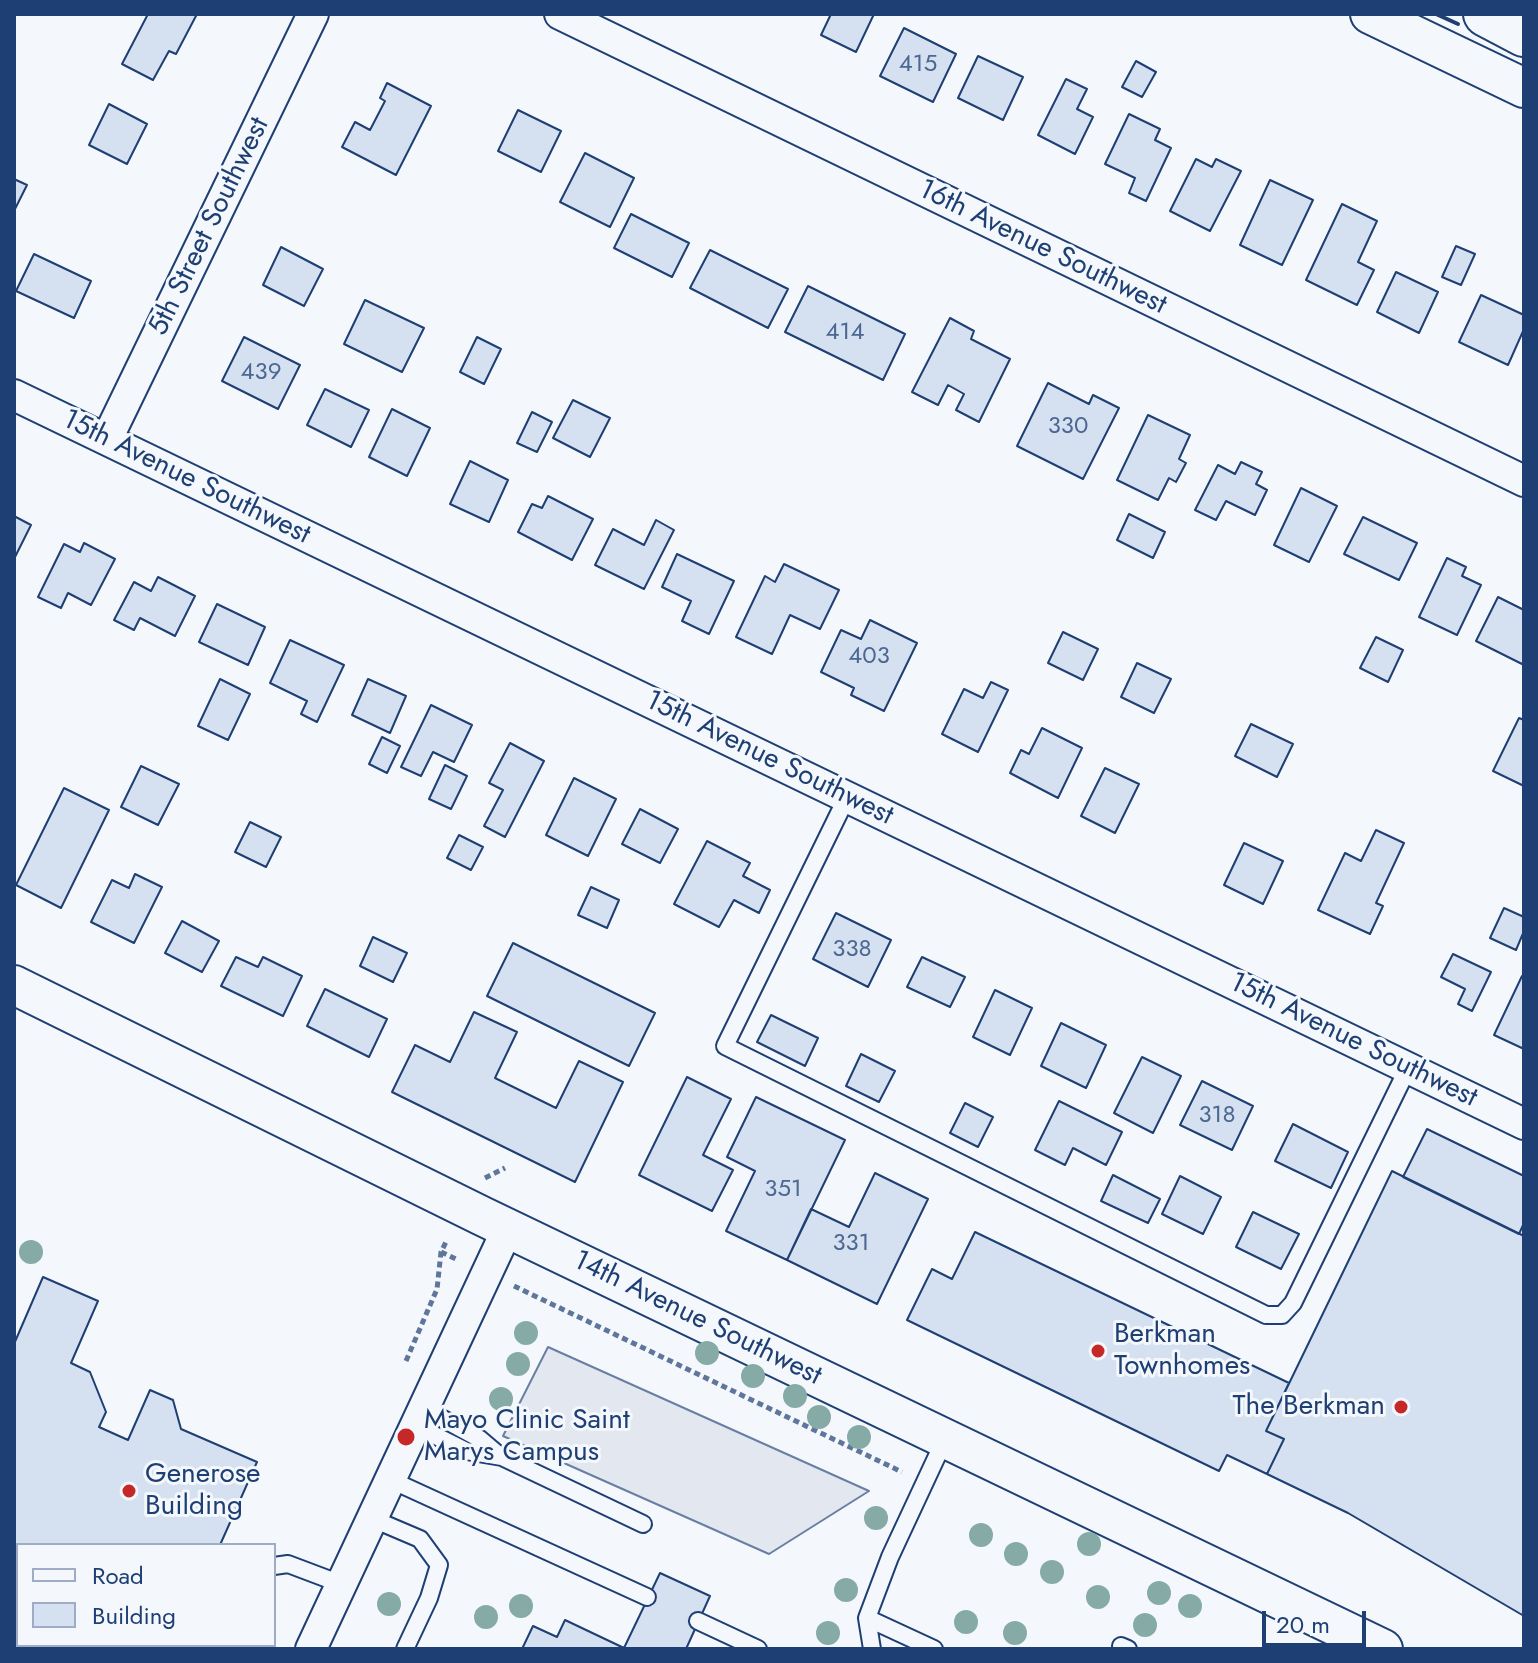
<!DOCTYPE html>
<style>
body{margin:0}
#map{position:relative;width:1538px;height:1663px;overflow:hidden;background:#f4f7fb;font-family:Jost,sans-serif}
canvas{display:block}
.frame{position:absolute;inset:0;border:16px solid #1d3f73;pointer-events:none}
.legend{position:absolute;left:16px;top:1543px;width:260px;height:104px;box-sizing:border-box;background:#f4f7fb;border:2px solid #9eadc5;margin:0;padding:10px 14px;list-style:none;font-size:24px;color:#1d3f73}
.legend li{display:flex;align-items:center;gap:16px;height:40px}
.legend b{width:40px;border:2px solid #9eadc5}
.scale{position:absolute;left:1262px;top:1611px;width:104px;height:36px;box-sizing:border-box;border:4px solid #1d3f73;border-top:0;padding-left:10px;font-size:24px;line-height:28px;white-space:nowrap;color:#1d3f73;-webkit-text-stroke:6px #f4f7fb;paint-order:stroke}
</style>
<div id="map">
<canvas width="1538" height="1663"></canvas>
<div class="frame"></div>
<ul class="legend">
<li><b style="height:10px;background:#f4f7fb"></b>Road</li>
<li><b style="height:22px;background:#d5e0f0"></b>Building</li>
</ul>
<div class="scale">20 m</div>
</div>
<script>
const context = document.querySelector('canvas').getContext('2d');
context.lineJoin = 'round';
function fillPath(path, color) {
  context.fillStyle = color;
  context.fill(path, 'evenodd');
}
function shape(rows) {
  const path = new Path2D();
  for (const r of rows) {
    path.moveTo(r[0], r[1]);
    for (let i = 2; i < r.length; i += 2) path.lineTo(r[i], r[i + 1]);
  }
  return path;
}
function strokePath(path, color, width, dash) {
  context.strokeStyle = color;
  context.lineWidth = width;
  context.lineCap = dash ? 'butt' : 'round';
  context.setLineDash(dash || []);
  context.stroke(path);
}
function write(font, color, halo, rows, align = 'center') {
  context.font = font + ' Jost,sans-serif';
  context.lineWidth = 6;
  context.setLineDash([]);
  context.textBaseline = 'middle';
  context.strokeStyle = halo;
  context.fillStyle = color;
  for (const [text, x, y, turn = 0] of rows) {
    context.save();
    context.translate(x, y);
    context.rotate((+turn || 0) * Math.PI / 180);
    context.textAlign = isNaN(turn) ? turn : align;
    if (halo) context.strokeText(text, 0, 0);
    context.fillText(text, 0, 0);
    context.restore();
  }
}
const parking = shape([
 [548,1347,869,1491,769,1554,503,1436,548,1347]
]);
fillPath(parking, '#e3e8f0');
strokePath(parking, '#687fa3', 2);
const building = shape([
 [148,14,197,14,176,54,169,51,153,80,122,64,148,14],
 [831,14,874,14,856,52,821,35,831,14],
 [904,28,956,54,933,102,880,76,904,28],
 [978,56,1023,77,1003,120,958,98,978,56],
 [1136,61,1156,72,1142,97,1122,87,1136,61],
 [1066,79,1087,89,1077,109,1093,117,1075,154,1038,135,1066,79],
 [387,83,431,106,396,175,342,147,355,122,370,130,385,101,380,98,387,83],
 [109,104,147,124,127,164,89,145,109,104],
 [518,110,561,131,541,172,498,151,518,110],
 [1129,114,1160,129,1155,140,1171,148,1146,201,1129,193,1135,178,1105,164,1129,114],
 [585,153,634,178,610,227,560,202,585,153],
 [1196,159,1212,167,1216,159,1241,171,1210,231,1170,211,1196,159],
 [14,179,27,185,14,211,14,179],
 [1270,180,1313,200,1282,265,1240,245,1270,180],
 [1342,204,1377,221,1358,262,1374,270,1357,305,1306,280,1342,204],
 [631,214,689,243,672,277,614,248,631,214],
 [1456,246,1475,254,1461,285,1442,277,1456,246],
 [281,247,323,269,304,306,263,285,281,247],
 [710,250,788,289,768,328,690,288,710,250],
 [34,254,91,281,74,318,16,291,34,254],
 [1396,272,1438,292,1419,333,1377,312,1396,272],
 [808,286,905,334,883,380,785,332,808,286],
 [1481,295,1524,315,1524,329,1508,365,1459,342,1481,295],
 [365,300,424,328,402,372,344,344,365,300],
 [950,318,974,331,971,339,1010,359,979,422,956,410,964,394,948,385,938,405,912,392,950,318],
 [244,337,300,365,278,409,222,381,244,337],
 [477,337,501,349,484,384,460,372,477,337],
 [1048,383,1089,404,1093,395,1119,408,1083,479,1017,446,1048,383],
 [325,389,369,410,351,447,307,425,325,389],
 [573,400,610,418,590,457,553,438,573,400],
 [392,409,430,428,407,476,369,457,392,409],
 [532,412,552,422,537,452,517,443,532,412],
 [1148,415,1190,435,1179,459,1186,463,1176,482,1169,478,1158,500,1117,480,1148,415],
 [470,461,508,480,489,522,450,504,470,461],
 [1241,462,1262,472,1256,484,1267,490,1255,515,1226,501,1216,520,1195,510,1218,465,1235,474,1241,462],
 [1301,488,1337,506,1309,562,1274,545,1301,488],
 [548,496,593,519,572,560,518,532,532,504,542,508,548,496],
 [1129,514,1165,532,1153,558,1117,540,1129,514],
 [14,516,31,525,14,559,14,516],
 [1363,517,1417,543,1399,580,1344,554,1363,517],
 [656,520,674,530,644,589,595,565,613,529,644,545,656,520],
 [84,543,115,559,91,605,68,593,61,608,38,597,64,544,80,552,84,543],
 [677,554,734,581,709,634,682,621,691,601,662,587,677,554],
 [1447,558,1466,567,1462,576,1481,585,1457,635,1419,617,1447,558],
 [784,564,839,590,820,629,790,615,772,654,736,637,765,576,775,582,784,564],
 [158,577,195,596,175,636,140,618,134,630,114,620,134,582,151,591,158,577],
 [1498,597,1524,610,1524,665,1476,641,1498,597],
 [217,604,265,627,248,665,199,642,217,604],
 [870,620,917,643,884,711,851,695,854,688,821,672,841,630,861,639,870,620],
 [1063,632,1098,649,1083,680,1048,663,1063,632],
 [1376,637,1403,650,1388,682,1360,668,1376,637],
 [290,640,344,665,317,722,301,714,307,701,270,683,290,640],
 [1137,663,1171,679,1154,713,1121,697,1137,663],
 [220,679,250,694,228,740,198,726,220,679],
 [368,679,406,696,390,733,352,715,368,679],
 [991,682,1008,690,978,752,942,734,964,689,983,698,991,682],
 [431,705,472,725,454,762,433,752,421,776,401,767,431,705],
 [1519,718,1524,720,1524,786,1493,771,1519,718],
 [1251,724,1293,744,1277,777,1235,756,1251,724],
 [1042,728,1082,748,1058,798,1010,773,1021,750,1029,754,1042,728],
 [382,737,400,746,387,773,369,764,382,737],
 [510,743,544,761,505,837,484,826,503,790,489,783,510,743],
 [445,765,467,776,451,809,429,799,445,765],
 [141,766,179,784,158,825,121,807,141,766],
 [1105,768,1139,784,1115,833,1081,816,1105,768],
 [574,778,616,799,588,856,546,835,574,778],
 [64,788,109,810,61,908,16,885,64,788],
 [640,809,678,829,660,863,622,844,640,809],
 [250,822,281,837,266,867,235,852,250,822],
 [1376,830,1404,843,1376,903,1383,906,1370,934,1318,910,1345,853,1361,861,1376,830],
 [459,835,483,847,471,870,447,858,459,835],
 [707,841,750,863,743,876,770,890,759,913,734,900,719,927,674,904,707,841],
 [1244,843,1283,861,1263,904,1224,885,1244,843],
 [135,874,162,887,134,943,91,922,112,880,129,888,135,874],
 [591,887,619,900,607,928,578,915,591,887],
 [1504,908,1524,917,1524,931,1516,950,1490,938,1504,908],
 [836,913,891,940,868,987,813,959,836,913],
 [182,921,219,941,202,972,165,953,182,921],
 [373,937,407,953,393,982,360,966,373,937],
 [513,943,655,1013,629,1066,487,996,513,943],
 [1453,954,1491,972,1472,1011,1458,1004,1465,989,1441,977,1453,954],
 [236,957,258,967,263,957,302,976,283,1016,221,986,236,957],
 [922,957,965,977,950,1007,907,987,922,957],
 [1522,976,1524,977,1524,1049,1494,1035,1522,976],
 [325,989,387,1019,369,1057,307,1026,325,989],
 [995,990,1032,1008,1010,1055,973,1037,995,990],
 [474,1012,517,1032,495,1078,556,1108,579,1061,623,1082,575,1182,392,1092,415,1045,450,1062,474,1012],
 [771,1015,818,1038,805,1066,757,1042,771,1015],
 [1061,1023,1106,1045,1086,1088,1041,1066,1061,1023],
 [861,1054,895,1071,879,1102,846,1086,861,1054],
 [1142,1057,1181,1076,1153,1133,1114,1113,1142,1057],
 [687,1077,731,1099,703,1155,733,1170,712,1211,639,1175,687,1077],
 [1202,1081,1253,1106,1232,1150,1180,1125,1202,1081],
 [756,1097,845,1140,787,1260,726,1231,755,1171,727,1157,756,1097],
 [1059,1101,1122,1132,1106,1165,1073,1148,1065,1165,1035,1150,1059,1101],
 [965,1103,993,1117,978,1147,950,1133,965,1103],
 [1293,1124,1348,1152,1331,1188,1275,1161,1293,1124],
 [1427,1129,1524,1176,1524,1223,1519,1234,1403,1177,1427,1129],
 [1392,1171,1524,1236,1524,1616,1348,1513,1267,1474,1284,1439,1266,1431,1392,1171],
 [875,1173,928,1199,877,1304,787,1260,811,1209,849,1227,875,1173],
 [1113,1175,1160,1199,1148,1223,1101,1201,1113,1175],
 [1180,1176,1221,1197,1203,1234,1162,1214,1180,1176],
 [1253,1212,1299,1234,1281,1269,1236,1247,1253,1212],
 [975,1232,1289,1383,1266,1431,1284,1439,1267,1474,1227,1455,1219,1471,907,1320,932,1269,952,1279,975,1232],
 [43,1277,98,1301,71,1363,90,1372,106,1412,99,1427,128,1440,150,1390,173,1400,181,1429,257,1462,220,1545,18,1545,18,1645,176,1645,174,1649,14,1649,14,1344,43,1277],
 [660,1573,710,1596,686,1649,627,1649,624,1648,660,1573],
 [565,1620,624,1648,627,1649,522,1649,533,1626,557,1637,565,1620]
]);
fillPath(building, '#d5e0f0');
strokePath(building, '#1d3f73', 2);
const service = shape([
 [847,797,725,1046,1266,1315,1282,1315,1293,1303,1408,1068],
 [423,1408,480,1439,500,1456],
 [416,1426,466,1451,502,1457,643,1524],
 [391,1480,647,1597],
 [373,1519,420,1539,439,1565,429,1598,405,1649],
 [274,1566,288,1564,341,1584],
 [867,1618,934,1649],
 [698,1621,758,1649],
 [1121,1646,1128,1649],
 [214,1649,216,1645],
 [872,1649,867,1618,890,1557,945,1439]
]);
const minor = shape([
 [560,14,1524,481],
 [14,395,1524,1124],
 [107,439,313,14],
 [311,1649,508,1228]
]);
const tertiary = shape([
 [1370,14,1524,88],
 [14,985,482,1216,1383,1649]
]);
const motorway = shape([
 [1486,14,1524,34]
]);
strokePath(service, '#1d3f73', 20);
strokePath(minor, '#1d3f73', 34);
strokePath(tertiary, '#1d3f73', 42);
strokePath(motorway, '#1d3f73', 48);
strokePath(shape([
 [485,1178,505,1168],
 [441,1252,458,1260],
 [514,1286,902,1472],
 [406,1361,437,1289,441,1252,447,1240]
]), '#5e769c', 5, [6, 4]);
strokePath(service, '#f4f7fb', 16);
strokePath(minor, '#f4f7fb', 30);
strokePath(tertiary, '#f4f7fb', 38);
strokePath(motorway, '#f4f7fb', 44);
strokePath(shape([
 [1436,14,1458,24]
]), '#1d3f73', 4);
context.fillStyle = '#86aba6';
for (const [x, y] of [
 [31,1252],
 [526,1333],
 [707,1353],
 [518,1364],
 [753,1376],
 [795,1396],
 [501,1399],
 [819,1417],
 [859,1437],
 [876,1518],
 [981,1535],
 [1089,1544],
 [1016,1554],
 [1052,1572],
 [846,1590],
 [1159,1593],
 [1098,1597],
 [389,1604],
 [521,1606],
 [1190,1606],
 [486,1617],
 [966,1622],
 [1145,1625],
 [828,1633],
 [1015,1633]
]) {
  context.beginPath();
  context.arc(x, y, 12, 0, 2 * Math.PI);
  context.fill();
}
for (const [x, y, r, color] of [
 [1098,1351,8,"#c62828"],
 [1401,1407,8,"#c62828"],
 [406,1437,10,"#c62828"],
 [129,1491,8,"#c62828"]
]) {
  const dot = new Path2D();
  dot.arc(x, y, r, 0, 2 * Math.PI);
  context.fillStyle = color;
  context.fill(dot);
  strokePath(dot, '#f4f7fb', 3);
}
write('24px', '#4b6792', null, [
 ["415",918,65],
 ["414",845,333],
 ["439",261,373],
 ["330",1068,427],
 ["403",869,657],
 ["338",852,950],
 ["318",1217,1116],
 ["351",783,1190],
 ["331",851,1244]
]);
write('28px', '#1d3f73', '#f4f7fb', [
 ["5th Street Southwest",210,227,-64],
 ["16th Avenue Southwest",1042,248,26],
 ["15th Avenue Southwest",186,478,26],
 ["15th Avenue Southwest",769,759,26],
 ["15th Avenue Southwest",1353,1041,26],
 ["14th Avenue Southwest",697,1319,26]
]);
write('28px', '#1d3f73', '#f4f7fb', [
 ["Berkman",1114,1335],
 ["Townhomes",1114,1367],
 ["The Berkman",1385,1407,"right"],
 ["Mayo Clinic Saint",424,1421],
 ["Marys Campus",424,1453],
 ["Generose",145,1475],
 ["Building",145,1507]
], 'left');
</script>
